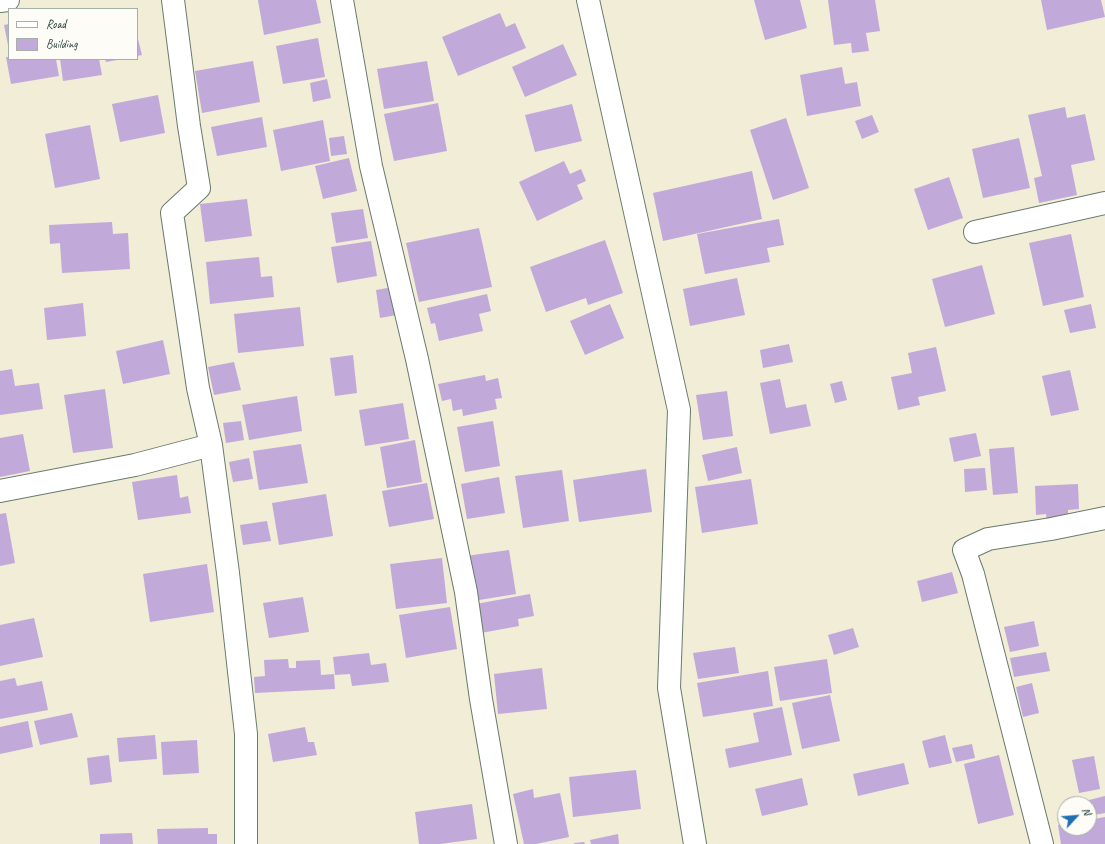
<!DOCTYPE html>
<style>
body{margin:0}
#map{position:relative;width:1105px;height:844px;overflow:hidden;background:#f1edd7;font-family:Caveat,sans-serif}
canvas{display:block}
.legend{position:absolute;left:8px;top:8px;width:130px;height:52px;box-sizing:border-box;background:#fdfcf7;border:1px solid #a4b0a9;margin:0;padding:5px 7px;list-style:none;font-size:12px;color:#1f3d34}
.legend li{display:flex;align-items:center;gap:8px;height:20px}
.legend b{width:20px;border:1px solid #a4b0a9}
.north{position:absolute;left:1057px;top:796px;width:40px;height:40px;box-sizing:border-box;background:#fdfcf7;border:1px solid #a4b0a9;border-radius:50%;rotate:64deg;font-size:11px;font-weight:700;line-height:16px;text-align:center;color:#1f3d34}
.north::after{content:'';display:block;margin:auto;width:14px;height:18px;background:#1f6fb2;clip-path:polygon(50% 0,100% 100%,50% 72%,0 100%)}
</style>
<div id="map">
<canvas width="1105" height="844"></canvas>
<ul class="legend">
<li><b style="height:5px;background:#fff"></b>Road</li>
<li><b style="height:11px;background:#c1a9da"></b>Building</li>
</ul>
<div class="north">N</div>
</div>
<script>
const context = document.querySelector('canvas').getContext('2d');
context.lineJoin = 'round';
function fillPath(path, color) {
  context.fillStyle = color;
  context.fill(path, 'evenodd');
}
function shape(rows) {
  const path = new Path2D();
  for (const r of rows) {
    path.moveTo(r[0], r[1]);
    for (let i = 2; i < r.length; i += 2) path.lineTo(r[i], r[i + 1]);
  }
  return path;
}
function strokePath(path, color, width, dash) {
  context.strokeStyle = color;
  context.lineWidth = width;
  context.lineCap = dash ? 'butt' : 'round';
  context.setLineDash(dash || []);
  context.stroke(path);
}
fillPath(shape([
 [258,0,316,0,321,23,264,35],
 [754,0,800,0,807,28,765,40],
 [828,0,875,0,880,31,866,33,869,51,852,53,851,43,834,45],
 [1041,0,1101,0,1105,17,1047,30],
 [500,13,506,27,515,23,526,48,458,76,442,37],
 [9,24,9,45,8,45,4,25],
 [137,35,142,55,137,56],
 [318,38,325,77,283,84,276,46],
 [563,44,577,75,525,97,512,67],
 [6,57,9,57,9,59,56,59,59,76,11,84],
 [60,59,99,59,102,75,63,81],
 [105,59,117,59,117,60,106,62],
 [253,61,260,102,202,113,195,71],
 [427,61,434,101,384,109,377,69],
 [842,67,845,84,857,82,861,106,807,116,800,75],
 [327,79,331,98,313,102,310,83],
 [158,95,165,133,120,142,112,104],
 [438,103,447,151,394,161,384,114],
 [572,104,582,141,535,152,525,115],
 [1065,107,1067,118,1085,114,1095,160,1071,165,1077,195,1039,203,1034,178,1042,176,1028,115],
 [872,115,879,132,862,139,855,121],
 [262,117,267,147,217,156,211,127],
 [786,118,809,188,773,200,750,130],
 [323,120,330,161,281,171,273,130],
 [90,125,100,179,55,188,45,134],
 [344,136,347,154,331,156,329,138],
 [1019,138,1030,188,983,198,972,149],
 [349,158,357,191,323,199,315,166],
 [564,161,570,174,581,169,586,181,577,185,583,199,537,221,519,182],
 [752,171,762,219,663,241,653,193],
 [949,177,963,218,928,230,914,189],
 [247,199,252,236,205,242,200,204],
 [363,209,368,238,336,243,331,213],
 [779,219,784,245,767,248,770,262,705,274,697,234],
 [112,222,113,234,128,233,130,269,62,273,60,243,50,244,49,225],
 [479,228,492,287,419,302,406,243],
 [1071,234,1084,297,1043,306,1029,243],
 [605,240,623,293,588,305,586,298,546,312,530,267],
 [371,241,377,276,337,283,331,247],
 [259,257,261,277,272,276,274,297,210,304,206,262],
 [982,265,995,314,945,327,932,279],
 [737,278,745,315,690,326,683,289],
 [393,287,397,315,380,318,376,290],
 [487,294,491,311,479,314,483,331,439,341,435,323,431,324,427,308],
 [83,303,86,336,47,340,44,308],
 [610,304,624,338,585,355,570,321],
 [1091,304,1096,328,1070,333,1064,310],
 [300,307,304,346,238,353,234,314],
 [163,340,170,374,123,384,116,351],
 [789,344,793,362,763,368,760,350],
 [936,347,946,391,918,397,920,405,898,410,891,377,912,373,908,353],
 [353,355,357,393,335,396,330,358],
 [234,362,241,390,214,395,208,367],
 [12,369,15,386,39,383,43,409,0,415,0,371],
 [1070,370,1079,410,1051,416,1042,376],
 [485,375,486,381,498,378,502,398,495,399,497,409,463,416,462,409,453,411,451,399,442,401,438,384],
 [780,379,786,408,806,404,811,426,770,434,760,383],
 [842,381,847,400,835,403,830,384],
 [105,389,113,448,73,453,64,395],
 [727,391,733,436,703,440,696,395],
 [297,396,302,431,249,440,242,405],
 [403,403,409,439,365,446,359,410],
 [241,421,244,440,226,443,223,423],
 [493,421,500,466,465,472,457,427],
 [976,433,981,456,954,462,949,438],
 [23,434,30,471,0,477,0,438],
 [415,440,422,482,387,488,380,447],
 [301,444,308,483,259,490,253,451],
 [737,447,742,473,708,481,702,455],
 [1014,447,1018,493,993,495,989,449],
 [249,458,253,479,233,482,229,462],
 [985,468,987,490,965,492,964,469],
 [646,469,652,512,579,522,573,480],
 [562,470,569,521,523,528,515,476],
 [177,475,180,498,188,496,191,513,138,520,132,482],
 [499,477,505,513,467,519,461,484],
 [751,479,758,524,702,533,695,487],
 [427,483,434,519,389,527,382,491],
 [1078,484,1079,509,1068,510,1068,522,1047,523,1046,514,1036,515,1035,486],
 [326,494,333,536,279,545,272,503],
 [6,513,15,563,0,566,0,514],
 [267,521,271,541,243,545,240,525],
 [509,550,516,594,473,601,466,556],
 [442,558,447,603,396,609,390,564],
 [207,564,214,612,150,622,143,574],
 [952,572,958,593,922,602,917,581],
 [530,594,534,616,518,619,519,626,481,633,476,604],
 [303,597,309,632,269,638,263,603],
 [450,607,457,649,406,658,399,615],
 [34,618,43,657,0,666,0,625],
 [1034,621,1039,646,1010,652,1004,627],
 [853,628,859,647,834,655,828,635],
 [735,647,739,673,698,679,693,653],
 [1046,652,1050,671,1014,677,1010,658],
 [369,653,371,665,386,663,389,682,352,686,350,674,335,675,333,657],
 [288,659,289,668,296,668,296,661,320,660,321,675,334,674,335,689,255,693,254,677,265,676,264,660],
 [827,659,832,693,780,701,774,667],
 [542,668,547,709,498,714,494,674],
 [768,671,773,706,703,717,697,683],
 [15,678,17,686,42,681,48,710,0,719,0,681],
 [1032,683,1039,713,1023,717,1016,687],
 [830,695,840,741,802,749,792,703],
 [782,707,792,755,729,768,725,749,759,742,753,713],
 [72,713,78,737,40,745,34,721],
 [28,721,33,747,0,754,0,727],
 [305,727,308,742,314,742,317,755,273,762,268,734],
 [155,735,157,759,119,762,117,738],
 [945,735,952,763,929,768,922,741],
 [197,740,199,773,163,775,161,742],
 [972,744,975,758,956,762,952,748],
 [109,755,112,782,90,785,87,758],
 [999,755,1014,815,978,824,964,764],
 [1094,756,1100,789,1079,793,1072,760],
 [904,763,909,784,858,796,853,774],
 [636,770,641,809,573,817,569,777],
 [802,778,808,805,762,816,755,789],
 [533,789,534,798,560,793,569,837,536,844,524,844,513,794],
 [1105,796,1105,813,1089,816,1089,804,1086,804,1085,801],
 [472,804,477,839,440,844,419,844,415,812],
 [1105,817,1105,844,1061,844,1058,825,1065,824,1065,828,1089,828,1089,820],
 [208,828,208,834,217,834,217,844,158,844,157,829],
 [132,833,133,844,100,844,100,834],
 [618,834,619,844,591,844,590,840],
 [584,842,585,844,574,844,574,843]
]), '#c1a9da');
const minor = shape([
 [173,0,189,126,199,188,172,213,198,388,211,445,228,573,246,734,246,844],
 [342,0,371,166,417,359,466,592,481,699,506,844],
 [588,0,679,410,669,688,695,844],
 [0,1,8,0],
 [975,232,1105,203],
 [0,491,135,465,211,445],
 [1042,844,973,574,964,550,988,539,1051,529,1105,518]
]);
strokePath(minor, '#687b6d', 24);
strokePath(minor, '#fff', 22);
</script>
